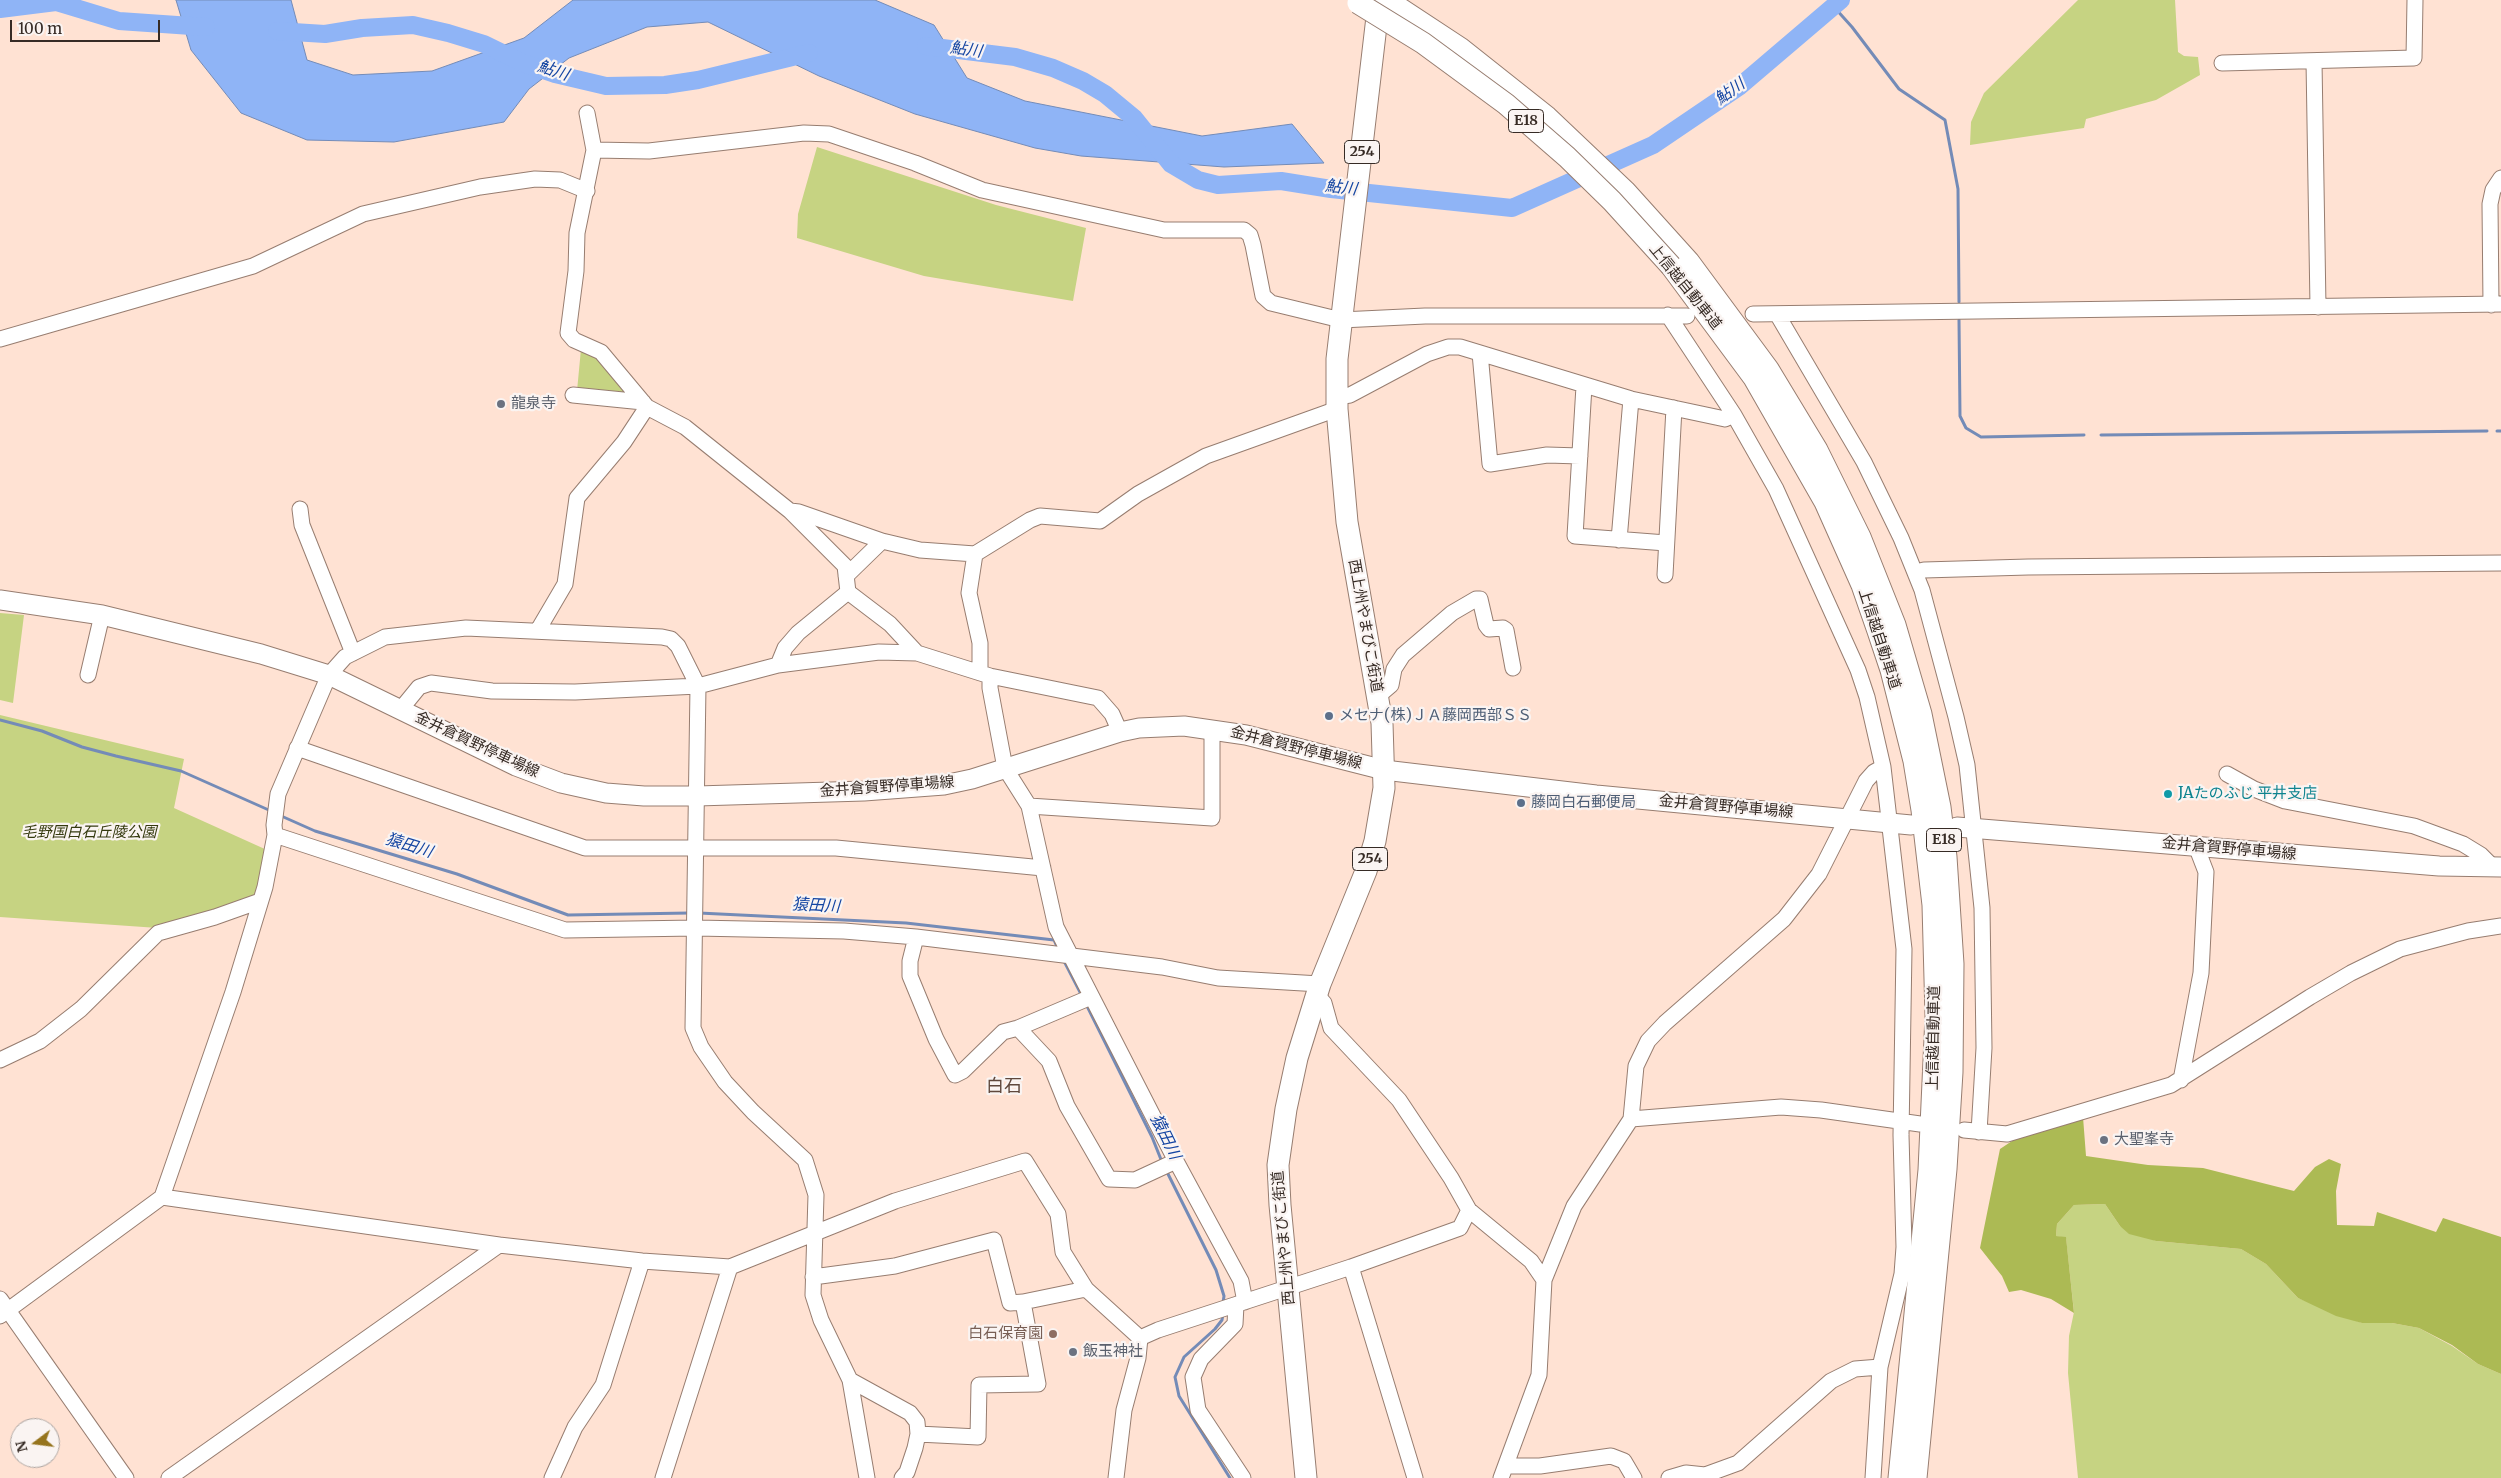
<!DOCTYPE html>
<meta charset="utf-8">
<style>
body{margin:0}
#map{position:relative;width:2501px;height:1478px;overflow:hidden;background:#ffe2d3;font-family:Merriweather,serif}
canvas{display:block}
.north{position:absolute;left:10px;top:1418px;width:50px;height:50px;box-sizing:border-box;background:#faf4f2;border:1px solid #aca4a0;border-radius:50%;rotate:255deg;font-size:14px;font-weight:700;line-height:20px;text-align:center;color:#362b25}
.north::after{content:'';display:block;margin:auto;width:18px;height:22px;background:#96741d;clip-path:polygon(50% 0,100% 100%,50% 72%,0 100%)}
.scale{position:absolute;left:10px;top:20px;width:150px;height:22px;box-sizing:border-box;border:2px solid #362b25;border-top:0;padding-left:6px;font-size:15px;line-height:18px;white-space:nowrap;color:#362b25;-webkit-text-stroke:4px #faf4f2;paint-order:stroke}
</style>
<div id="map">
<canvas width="2501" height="1478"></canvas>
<div class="north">N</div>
<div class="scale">100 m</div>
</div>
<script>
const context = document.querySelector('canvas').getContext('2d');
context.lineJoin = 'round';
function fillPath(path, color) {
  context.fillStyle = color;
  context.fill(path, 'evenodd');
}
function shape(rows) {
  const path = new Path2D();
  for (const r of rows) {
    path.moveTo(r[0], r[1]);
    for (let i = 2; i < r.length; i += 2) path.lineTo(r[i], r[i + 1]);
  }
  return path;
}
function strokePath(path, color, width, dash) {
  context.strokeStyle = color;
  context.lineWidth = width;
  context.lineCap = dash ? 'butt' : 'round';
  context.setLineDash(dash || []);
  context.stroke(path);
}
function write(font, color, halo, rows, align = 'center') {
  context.font = font + ' Merriweather,"Noto Sans JP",serif';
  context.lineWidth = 4.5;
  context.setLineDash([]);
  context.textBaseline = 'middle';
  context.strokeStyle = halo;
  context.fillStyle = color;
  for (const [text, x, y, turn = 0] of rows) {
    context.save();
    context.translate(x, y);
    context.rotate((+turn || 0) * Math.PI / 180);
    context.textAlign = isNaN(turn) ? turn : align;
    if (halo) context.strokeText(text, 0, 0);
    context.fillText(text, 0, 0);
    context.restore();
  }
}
fillPath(shape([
 [2078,0,2175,0,2178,52,2184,56,2198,57,2200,75,2156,100,2086,119,2084,128,1970,145,1971,122,1984,93],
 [817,147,996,205,1086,228,1073,301,924,276,797,238,798,214],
 [581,349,591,351,635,396,577,391],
 [0,613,24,615,13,703,0,700],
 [0,715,184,759,174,808,267,850,258,891,247,902,158,928,0,917],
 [2105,1204,2120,1226,2156,1241,2241,1249,2266,1264,2298,1298,2362,1323,2392,1323,2419,1328,2452,1346,2478,1364,2501,1374,2501,1478,2078,1478,2068,1373,2069,1336,2074,1312,2066,1238,2056,1236,2057,1224,2074,1205]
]), '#c6d382');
fillPath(shape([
 [2083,1117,2086,1156,2148,1165,2203,1168,2294,1191,2315,1167,2329,1159,2341,1164,2336,1191,2337,1225,2374,1226,2377,1212,2436,1232,2443,1218,2501,1237,2501,1374,2478,1364,2452,1345,2419,1328,2392,1323,2362,1323,2336,1316,2298,1298,2266,1264,2241,1249,2156,1241,2129,1234,2120,1226,2105,1204,2074,1205,2057,1224,2056,1236,2066,1237,2074,1313,2051,1299,2021,1290,2009,1292,2002,1276,1980,1248,2000,1149,2015,1139]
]), '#acba54');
const water = shape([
 [176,0,291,0,307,60,353,75,432,71,524,38,573,0,875,0,934,25,967,78,1025,101,1202,136,1292,124,1324,163,1224,167,1081,156,1035,148,915,114,819,76,708,22,647,27,569,58,529,89,504,122,394,142,307,140,241,113,191,50,176,0]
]);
fillPath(water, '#8fb4f6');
strokePath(water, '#748bb7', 1);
strokePath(shape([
 [1834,7,1852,27,1899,89,1945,120,1958,189,1959,302],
 [1959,320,1960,416,1966,428,1981,437,2084,435],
 [2497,431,2501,431],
 [2101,435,2487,431],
 [0,720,42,731,82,747,116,756,181,771,271,811],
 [279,815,315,831,457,874,568,915,690,913],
 [699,913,906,923,1054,940,1058,949],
 [1063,959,1082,996],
 [1086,1004,1152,1137,1162,1162],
 [1166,1170,1216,1270,1224,1296,1223,1303],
 [1223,1314,1222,1320,1215,1329,1184,1357,1175,1377,1179,1396,1230,1478]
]), '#748bb7', 3);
strokePath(shape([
 [0,9,56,2,119,21,206,27],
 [277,31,325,34,362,28,413,25,448,33,484,44,523,63,555,74,606,86,665,85,698,80,809,53],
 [926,46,1015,57,1053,68,1083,81,1105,94,1134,118,1171,164,1198,180,1218,185,1281,181,1331,189,1512,208,1653,145,1740,86,1841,0]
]), '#8fb4f6', 18);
const minor = shape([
 [2314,61,2318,307],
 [2222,63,2414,58,2415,0],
 [587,113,594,150,577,233,576,271,568,333,574,340,601,352,647,407,685,427,790,511,845,566,848,592,890,624,917,653],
 [594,150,649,151,804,133,829,134,915,163,982,190,1164,230,1244,230,1250,235,1253,245,1263,296,1271,303,1341,320,1425,316,1687,316],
 [2491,305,2490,204,2493,190,2501,178],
 [1753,314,2501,304],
 [1777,314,1864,462,1901,538,1922,590,1956,717,1967,765,1982,908,1984,1048,1979,1132],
 [1668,315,1734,415,1776,489,1858,670,1867,697,1883,767,1904,949,1901,1135,1904,1247,1902,1274,1880,1367,1873,1478],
 [0,339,253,266,363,214,480,187,535,179,560,180,587,191],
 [1480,353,1490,464,1547,455,1580,456],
 [1584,386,1575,536,1666,543],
 [573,395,643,402],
 [1337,397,1350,395,1427,354,1448,347,1460,347,1631,399,1725,419,1734,415],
 [300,509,302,525,353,653],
 [790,511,799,512,882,541,920,550,975,554,1030,520,1040,516,1100,521,1138,494,1206,456,1337,409],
 [1619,540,1631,399],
 [975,554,969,593,980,643,980,673],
 [1916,572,1924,570,2028,567,2501,563],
 [1665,575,1674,408],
 [846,576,882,541],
 [538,630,565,584,577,498,624,442,647,407],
 [778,665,785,648,798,633,848,592],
 [88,675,102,615],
 [990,676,990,688,1005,768,1029,806,1056,927,1176,1161,1241,1281,1245,1302],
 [1378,696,1391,685,1394,669,1403,655,1452,613,1476,599,1480,599,1486,625,1489,629,1503,628,1506,630,1513,668],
 [401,709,419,687,431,683,492,691,575,692,698,686,778,665,879,652,917,653,990,676,1098,698,1112,714,1120,732],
 [297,748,585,848,836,848,1043,868],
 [2227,774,2254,789,2285,801,2414,826,2463,844,2481,855,2493,867],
 [1029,806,1212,818,1212,729],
 [275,835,565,930,696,928,844,931,916,937,1162,967,1218,978,1320,984],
 [916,937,910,961,910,976,936,1039,955,1075,963,1071,1003,1032,1018,1028,1091,997],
 [1317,995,1324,1003,1331,1028,1399,1100,1451,1178,1469,1210,1531,1261,1544,1280],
 [1018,1028,1049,1061,1067,1106,1109,1179,1135,1180,1176,1161],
 [0,1060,40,1041,81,1009,158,933,215,917,260,901],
 [2181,1080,2201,973,2206,872,2196,846],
 [1631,1119,1781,1107,1821,1110,1920,1124],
 [1964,1130,2007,1134,2171,1085,2310,997,2351,973,2400,949,2468,931,2501,926],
 [162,1197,499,1245,642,1261,730,1267,895,1201,1025,1161,1058,1214,1063,1252,1086,1289,1140,1338],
 [1351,1267,1415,1478],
 [813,1277,895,1266,994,1240,1010,1303,1023,1302],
 [0,1299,126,1478],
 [1236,1305,1235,1324,1201,1359,1193,1377,1198,1410,1243,1478],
 [0,1316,162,1197,233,992,265,887,275,835,274,825,278,794,329,675,345,657,385,637,466,628,662,637,671,639,678,646,698,686,693,1028,701,1047,725,1082,753,1112,805,1160,816,1195,813,1295,821,1320,850,1380,867,1478],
 [1140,1338,1158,1330,1351,1267,1460,1228,1469,1210],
 [850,1380,910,1413,917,1422,918,1434,915,1448,907,1472,902,1478],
 [918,1434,978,1437,979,1385,1038,1384,1023,1302,1086,1289],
 [1506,1466,1540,1466,1611,1456,1624,1461,1634,1478],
 [169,1478,499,1245],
 [552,1478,575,1427,603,1385,642,1261],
 [663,1478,730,1267],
 [1116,1478,1124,1410,1138,1358,1140,1338],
 [1501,1478,1539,1375,1544,1280,1574,1206,1631,1119,1636,1066,1648,1041,1665,1023,1784,919,1819,874,1866,781,1874,772,1883,767],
 [1669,1478,1686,1473,1705,1475,1738,1463,1831,1381,1855,1369,1880,1367]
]);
const major = shape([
 [0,600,102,615,261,654,329,675,516,766,561,783,606,793,644,796,697,796,864,791,944,785,972,779,1120,732,1139,728,1184,726,1246,735,1384,770,1596,795,1911,825],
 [1957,827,2439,866,2501,867]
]);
const highway = shape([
 [1387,0,1460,48,1547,117,1625,191,1689,262,1768,369,1817,450,1860,537,1895,625,1921,714,1940,807,1946,857,1953,964,1952,1072,1946,1169,1916,1478],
 [1671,266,1754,378,1825,502,1862,585,1878,631,1891,670,1914,761,1922,810,1933,905,1936,1016,1929,1170,1899,1478],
 [1306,1478,1280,1205,1278,1165,1286,1109,1297,1058,1320,984,1366,871,1375,841,1384,788,1382,723,1347,522,1337,409,1337,359,1379,0]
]);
strokePath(minor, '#977d70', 17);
strokePath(major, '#977d70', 21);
strokePath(highway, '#977d70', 23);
strokePath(minor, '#fff', 15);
strokePath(major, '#fff', 19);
strokePath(highway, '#fff', 21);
const highwayBridge = shape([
 [1358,3,1423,43,1506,104,1567,157,1612,201,1671,266]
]);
strokePath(highwayBridge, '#977d70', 23, []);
strokePath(highwayBridge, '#fff', 21);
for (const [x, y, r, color] of [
 [501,404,5,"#6b7280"],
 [1329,716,5,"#5c6f8a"],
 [2168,794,5,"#0f9aa8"],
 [1521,803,5,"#5c6f8a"],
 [2104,1140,5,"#6b7280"],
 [1053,1334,5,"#8d6e63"],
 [1073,1352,5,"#6b7280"]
]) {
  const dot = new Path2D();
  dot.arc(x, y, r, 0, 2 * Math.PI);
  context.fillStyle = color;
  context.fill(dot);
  strokePath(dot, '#faf4f2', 2);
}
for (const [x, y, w] of [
 [1526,121,35],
 [1362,152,35],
 [1944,840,35],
 [1370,859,35]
]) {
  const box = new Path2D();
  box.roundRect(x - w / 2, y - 11.5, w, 23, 4);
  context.fillStyle = '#faf4f2';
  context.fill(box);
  strokePath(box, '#362b25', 1);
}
write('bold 14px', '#362b25', null, [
 ["E18",1526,121],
 ["254",1362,152],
 ["E18",1944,840],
 ["254",1370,859]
]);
write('15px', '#362b25', '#faf4f2', [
 ["上信越自動車道",1685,287,51],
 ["西上州やまびこ街道",1365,626,80],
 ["上信越自動車道",1879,639,72],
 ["金井倉賀野停車場線",477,745,25],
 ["金井倉賀野停車場線",1296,748,14],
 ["金井倉賀野停車場線",887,787,-4],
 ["金井倉賀野停車場線",1726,807,5],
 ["金井倉賀野停車場線",2229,849,5],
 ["上信越自動車道",1934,1038,-89],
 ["西上州やまびこ街道",1284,1238,-95]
]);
write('15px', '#5b616d', '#faf4f2', [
 ["龍泉寺",511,404],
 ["大聖峯寺",2114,1140],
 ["飯玉神社",1083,1352]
], 'left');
write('15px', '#4e5e75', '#faf4f2', [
 ["メセナ(株)ＪＡ藤岡西部ＳＳ",1339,716],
 ["藤岡白石郵便局",1531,803]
], 'left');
write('15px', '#0d838f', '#faf4f2', [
 ["JAたのふじ 平井支店",2178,794]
], 'left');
write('italic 15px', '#353a0f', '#faf4f2', [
 ["毛野国白石丘陵公園",89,833]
]);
write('15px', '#785e54', '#faf4f2', [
 ["白石保育園",1043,1334]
], 'right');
write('italic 16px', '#1445a2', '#faf4f2', [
 ["鮎川",966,50,8],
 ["鮎川",553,71,18],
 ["鮎川",1730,92,-36],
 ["鮎川",1341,188,7],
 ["猿田川",409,846,17],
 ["猿田川",816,906,3],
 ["猿田川",1165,1137,64]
]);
write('18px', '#60483c', '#faf4f2', [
 ["白石",1004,1087]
]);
</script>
